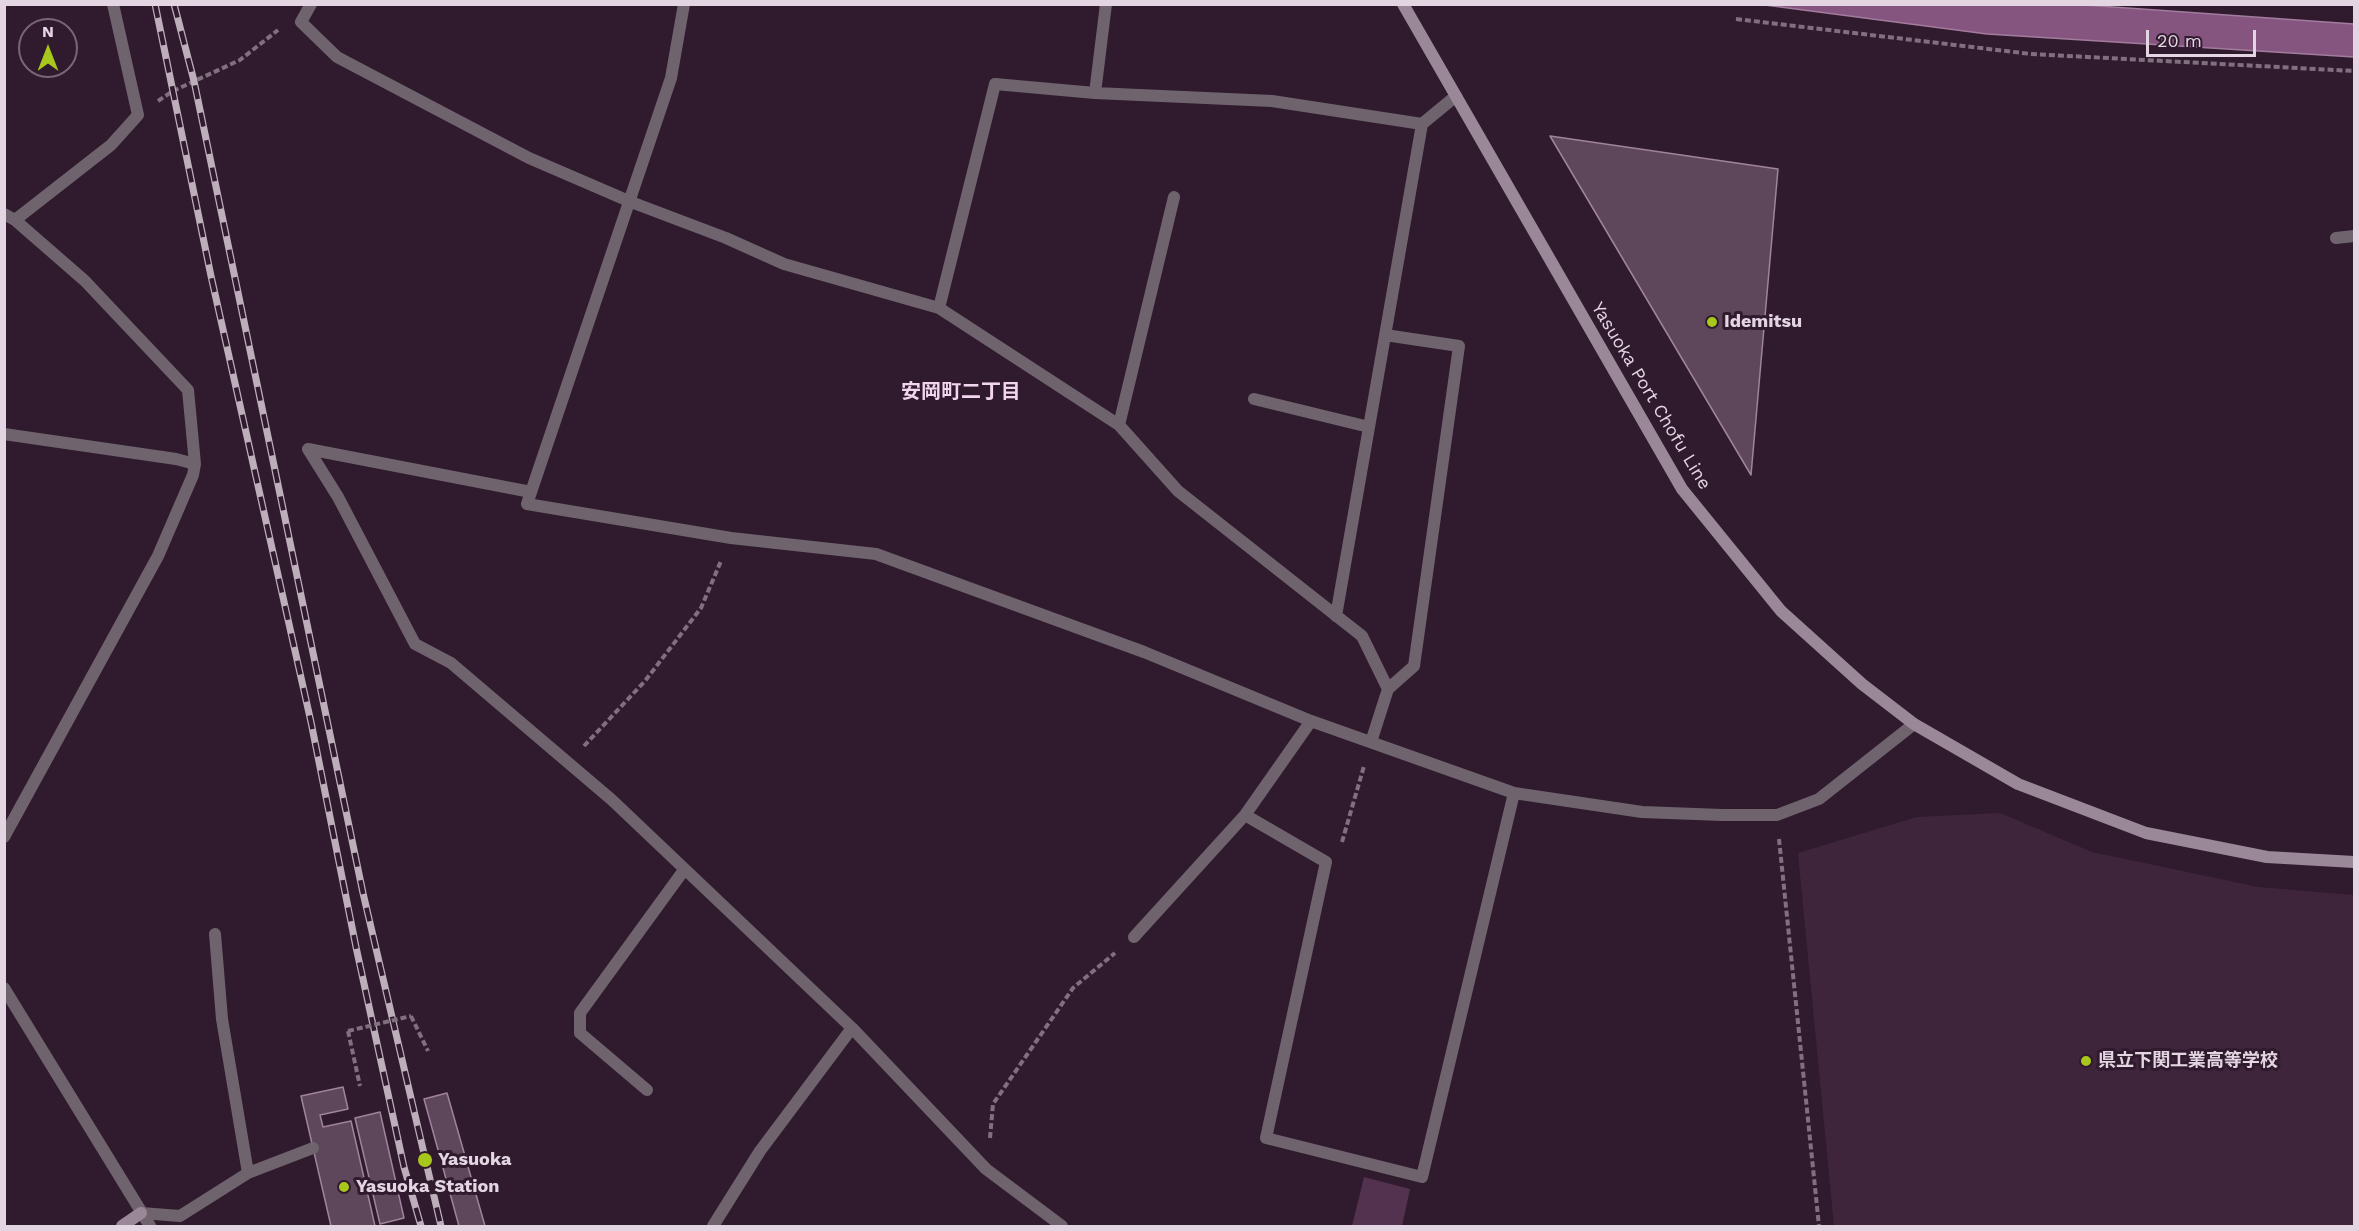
<!DOCTYPE html>
<meta charset="utf-8">
<style>
body{margin:0}
#map{position:relative;width:2359px;height:1231px;overflow:hidden;background:#301b2e;font-family:"Work Sans",sans-serif}
canvas{display:block}
.frame{position:absolute;inset:0;border:6px solid #e4d5e2;pointer-events:none}
.north{position:absolute;left:18px;top:18px;width:60px;height:60px;box-sizing:border-box;background:#301b2e;border:2px solid #786576;border-radius:50%;rotate:0deg;font-size:16px;font-weight:700;line-height:24px;text-align:center;color:#e4d5e2}
.north::after{content:'';display:block;margin:auto;width:21px;height:27px;background:#a8c71c;clip-path:polygon(50% 0,100% 100%,50% 72%,0 100%)}
.scale{position:absolute;left:2146px;top:30px;width:110px;height:27px;box-sizing:border-box;border:3px solid #e4d5e2;border-top:0;padding-left:8px;font-size:18px;line-height:21px;white-space:nowrap;color:#e4d5e2;-webkit-text-stroke:4px #301b2e;paint-order:stroke}
</style>
<div id="map">
<canvas width="2359" height="1231"></canvas>
<div class="frame"></div>
<div class="north">N</div>
<div class="scale">20 m</div>
</div>
<script>
const context = document.querySelector('canvas').getContext('2d');
context.lineJoin = 'round';
function fillPath(path, color) {
  context.fillStyle = color;
  context.fill(path, 'evenodd');
}
function shape(rows) {
  const path = new Path2D();
  for (const r of rows) {
    path.moveTo(r[0], r[1]);
    for (let i = 2; i < r.length; i += 2) path.lineTo(r[i], r[i + 1]);
  }
  return path;
}
function strokePath(path, color, width, dash) {
  context.strokeStyle = color;
  context.lineWidth = width;
  context.lineCap = dash ? 'butt' : 'round';
  context.setLineDash(dash || []);
  context.stroke(path);
}
function write(font, color, halo, rows, align = 'center') {
  context.font = font + ' "Work Sans","Noto Sans JP",sans-serif';
  context.lineWidth = 6;
  context.setLineDash([]);
  context.textBaseline = 'middle';
  context.strokeStyle = halo;
  context.fillStyle = color;
  for (const [text, x, y, turn = 0] of rows) {
    context.save();
    context.translate(x, y);
    context.rotate((+turn || 0) * Math.PI / 180);
    context.textAlign = isNaN(turn) ? turn : align;
    if (halo) context.strokeText(text, 0, 0);
    context.fillText(text, 0, 0);
    context.restore();
  }
}
fillPath(shape([
 [2000,813,2092,852,2258,887,2354,895,2354,1226,1834,1226,1798,853,1917,817]
]), '#3f253c');
fillPath(shape([
 [1364,1177,1410,1189,1402,1226,1352,1226]
]), '#53324f');
const water = shape([
 [1765,5,2085,5,2354,24,2354,57,1987,34,1765,5]
]);
fillPath(water, '#855580');
strokePath(water, '#a27b9d', 1.5);
const building = shape([
 [1550,136,1778,169,1751,475,1550,136],
 [343,1087,348,1109,320,1115,323,1127,351,1121,375,1226,331,1226,301,1096,343,1087],
 [447,1093,485,1226,459,1226,424,1099,447,1093],
 [380,1112,404,1218,380,1224,355,1118,380,1112]
]);
fillPath(building, '#5e465b');
strokePath(building, '#9f849c', 1.5);
strokePath(shape([
 [1736,19,2031,54,2354,71],
 [158,101,173,91,240,60,278,30],
 [584,746,645,681,701,608,721,561],
 [1779,839,1819,1226],
 [1342,842,1364,766],
 [411,1016,428,1051],
 [348,1031,360,1086],
 [990,1138,993,1104,1073,988,1115,953]
]), '#816f7f', 4, [6, 3]);
strokePath(shape([
 [215,934,222,1019,248,1173],
 [141,1213,180,1216,248,1173,313,1148]
]), '#6f646e', 12);
strokePath(shape([
 [311,4,301,22,337,57,529,158,631,202,726,238,784,264,939,308,1119,425,1178,491,1362,636,1388,689,1371,742],
 [684,4,671,78,527,504,731,538,876,554,1144,652,1311,721,1514,793,1642,812,1722,815,1777,815,1819,799,1914,724],
 [1095,93,1106,4],
 [4,214,15,220,85,281,188,390,195,464,193,475,158,556,4,837],
 [15,220,111,145,138,115,113,4],
 [2336,238,2354,236],
 [939,308,995,84,1095,93,1272,101,1422,124,1456,96],
 [1385,335,1459,346,1414,666,1388,689],
 [1254,399,1369,427],
 [1119,425,1174,197],
 [4,434,176,459,195,464],
 [308,449,338,497,415,644,451,663,612,800,852,1028,986,1169,1062,1226],
 [308,449,531,492],
 [1336,616,1422,124],
 [1245,815,1326,862,1266,1138,1422,1177,1514,793],
 [1134,937,1245,815,1311,721],
 [4,988,150,1226],
 [647,1090,580,1033,580,1013,684,870],
 [713,1226,760,1151,852,1028]
]), '#6f646e', 12);
strokePath(shape([
 [1403,4,1682,489,1781,611,1862,684,1914,724,2018,784,2146,833,2267,857,2354,862],
 [122,1226,141,1213]
]), '#9a8898', 12);
const rail = shape([
 [155,4,211,276,311,722,356,947,404,1167,421,1226],
 [174,4,194,81,363,893,441,1226]
]);
strokePath(rail, '#beaebc', 7);
strokePath(rail, '#301b2e', 4.5, [14]);
strokePath(shape([
 [348,1031,411,1016]
]), '#816f7f', 4, [6, 3]);
for (const [x, y, r, color] of [
 [1712,322,6,"#a8c71c"],
 [2086,1061,6,"#a8c71c"],
 [425,1160,8,"#a8c71c"],
 [344,1187,6,"#a8c71c"]
]) {
  const dot = new Path2D();
  dot.arc(x, y, r, 0, 2 * Math.PI);
  context.fillStyle = color;
  context.fill(dot);
  strokePath(dot, '#301b2e', 2);
}
write('bold 18px', '#e4d5e2', '#301b2e', [
 ["Idemitsu",1724,322],
 ["県立下関工業高等学校",2098,1061],
 ["Yasuoka",438,1160],
 ["Yasuoka Station",356,1187]
], 'left');
write('18px', '#e4d5e2', '#301b2e', [
 ["Yasuoka Port Chofu Line",1651,396,59]
]);
write('bold 20px', '#f2d5ee', '#301b2e', [
 ["安岡町二丁目",961,392]
]);
</script>
